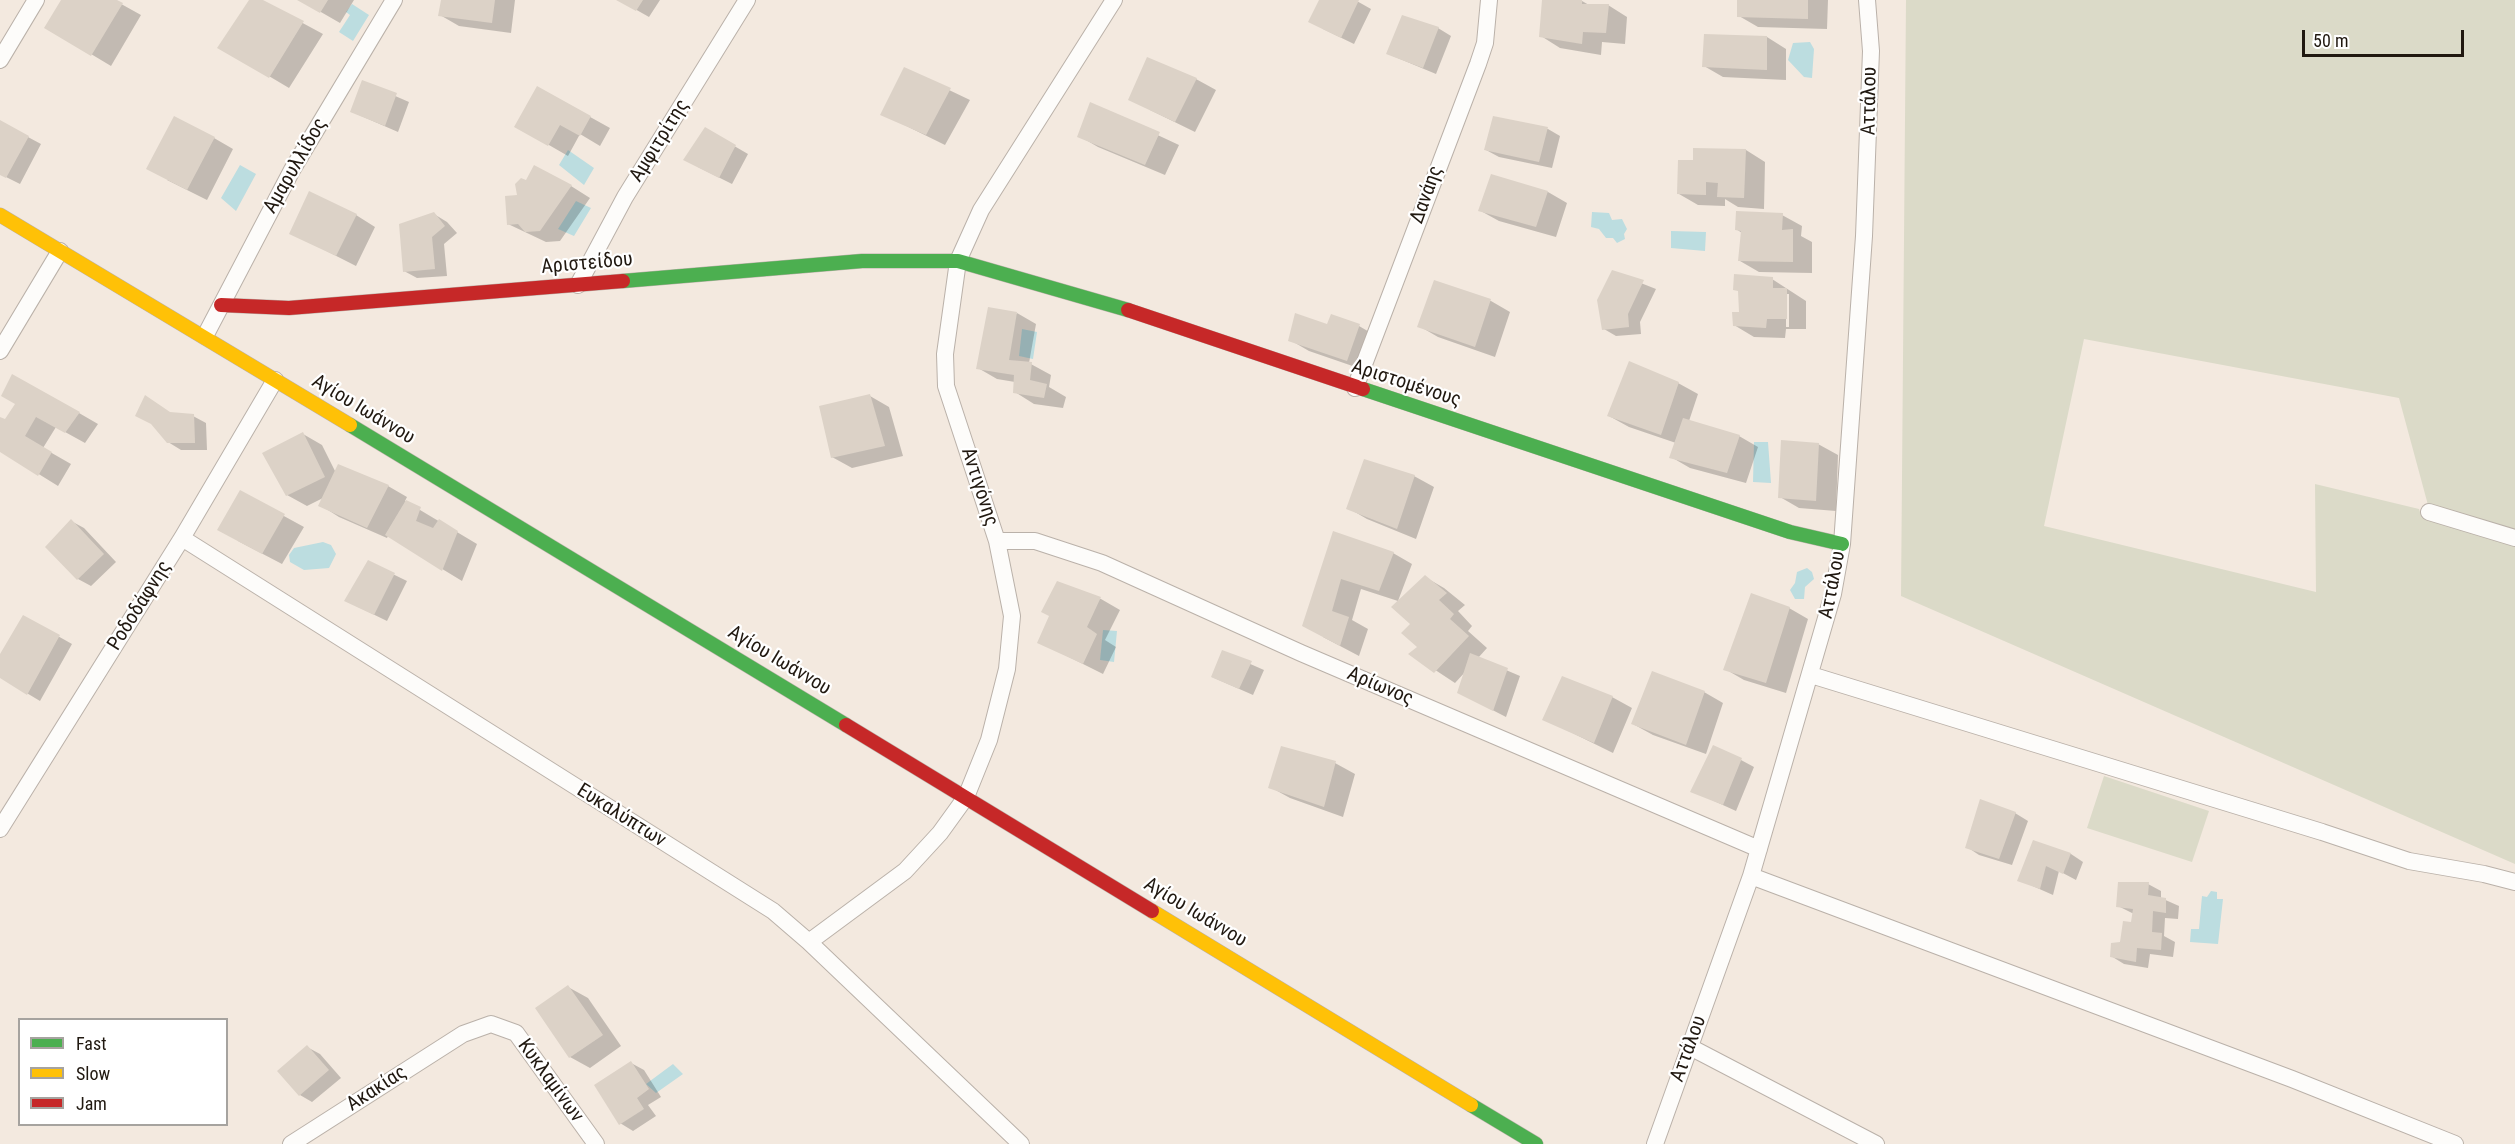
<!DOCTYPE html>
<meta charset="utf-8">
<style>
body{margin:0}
#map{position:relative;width:2515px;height:1144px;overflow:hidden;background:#f3e9df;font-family:"Roboto Condensed",sans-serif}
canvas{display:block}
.legend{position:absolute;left:18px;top:1018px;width:210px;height:108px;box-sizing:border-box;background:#fff;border:2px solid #a6a39f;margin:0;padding:8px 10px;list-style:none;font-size:18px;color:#201810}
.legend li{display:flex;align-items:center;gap:12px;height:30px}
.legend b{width:30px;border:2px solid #a6a39f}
.scale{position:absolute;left:2302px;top:30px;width:162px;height:27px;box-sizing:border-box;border:3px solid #201810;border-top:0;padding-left:8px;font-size:18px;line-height:21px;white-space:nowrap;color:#201810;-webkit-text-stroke:4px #fff;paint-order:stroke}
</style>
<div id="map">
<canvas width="2515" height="1144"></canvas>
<ul class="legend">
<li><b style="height:8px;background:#4caf50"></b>Fast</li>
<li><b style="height:8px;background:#ffc107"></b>Slow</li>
<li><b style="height:8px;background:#c62828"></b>Jam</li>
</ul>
<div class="scale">50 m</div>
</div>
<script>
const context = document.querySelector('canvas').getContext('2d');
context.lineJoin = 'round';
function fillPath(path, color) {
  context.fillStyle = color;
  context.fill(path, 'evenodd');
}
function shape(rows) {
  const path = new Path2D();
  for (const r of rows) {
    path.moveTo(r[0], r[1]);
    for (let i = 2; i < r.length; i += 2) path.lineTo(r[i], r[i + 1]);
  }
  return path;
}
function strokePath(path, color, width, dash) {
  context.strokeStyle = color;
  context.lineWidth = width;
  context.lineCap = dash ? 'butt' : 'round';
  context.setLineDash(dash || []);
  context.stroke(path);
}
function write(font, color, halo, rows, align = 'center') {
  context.font = font + ' "Roboto Condensed",sans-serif';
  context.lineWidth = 4.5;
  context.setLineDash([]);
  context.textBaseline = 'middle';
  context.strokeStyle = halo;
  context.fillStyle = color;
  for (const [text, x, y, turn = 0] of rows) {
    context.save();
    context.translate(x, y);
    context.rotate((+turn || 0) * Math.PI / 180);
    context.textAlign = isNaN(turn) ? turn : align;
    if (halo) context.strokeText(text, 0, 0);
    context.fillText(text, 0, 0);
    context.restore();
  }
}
fillPath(shape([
 [1906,0,2515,0,2515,532,2428,505,2399,398,2084,339,2044,526,2316,592,2315,484,2419,509,2421,515,2515,544,2515,864,1901,596],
 [2104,776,2209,811,2192,862,2087,828]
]), '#dbdac8');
fillPath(shape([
 [352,4,369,15,353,41,339,32,350,15,346,12],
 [1810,42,1814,49,1812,78,1804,77,1788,60,1793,43],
 [568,150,594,168,584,185,559,165],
 [240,165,256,174,236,211,221,198],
 [576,201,591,208,574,236,558,229],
 [1592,212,1609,213,1612,220,1622,219,1627,229,1624,234,1625,239,1617,243,1613,238,1606,238,1599,229,1591,227],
 [1671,231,1706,232,1705,251,1671,248],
 [1022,329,1037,332,1033,359,1019,356],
 [1754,442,1768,442,1771,483,1753,482],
 [323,542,331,545,336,554,329,568,304,570,290,562,289,555,294,548],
 [1807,568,1812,572,1814,579,1805,587,1804,599,1795,599,1790,590,1795,583,1797,572],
 [1103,630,1117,631,1114,662,1100,660],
 [2211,891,2217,892,2217,899,2223,899,2218,944,2190,942,2191,929,2199,929,2202,896,2207,897],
 [673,1064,683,1074,656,1093,646,1084]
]), '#bcdde0');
fillPath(shape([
 [63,0,114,0,141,15,111,66,46,27],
 [250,0,260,0,323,34,289,88,220,47],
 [300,0,354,0,340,23],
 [442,0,515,0,511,33,459,26,440,15],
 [619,0,660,0,649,17],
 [1320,0,1355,0,1371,9,1354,44,1323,29],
 [1739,0,1828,0,1827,29,1758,27,1739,16],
 [1582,1,1589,5,1608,5,1627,17,1625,44,1602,42,1601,55,1560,48,1541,36],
 [1438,28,1451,36,1436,74,1388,54],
 [1767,37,1786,49,1786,80,1723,77,1704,66],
 [905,69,970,100,945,145,882,114],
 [1196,79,1216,90,1195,132,1150,110],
 [363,82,409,102,398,132,352,112],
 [538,88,610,128,600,146,580,134,568,156,516,126],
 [1091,104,1179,145,1165,175,1098,147,1079,136],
 [1494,117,1548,129,1560,136,1552,168,1499,157,1486,150],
 [0,122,41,144,20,184,0,174],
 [705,129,748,154,732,184,698,167],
 [214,138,233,149,207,200,167,180],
 [1695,149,1746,150,1765,162,1764,209,1738,207,1725,199,1725,206,1698,205,1679,194,1694,161],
 [571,186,590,198,560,241,546,242,508,224],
 [1548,192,1567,203,1556,237,1499,221,1479,210],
 [434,214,447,222,457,233,444,244,447,276,417,278,404,271],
 [356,215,375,227,356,266,291,233],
 [1782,215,1802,226,1801,236,1812,242,1812,273,1759,272,1740,261,1742,233,1736,229],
 [1613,272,1656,289,1640,322,1641,334,1616,336,1604,329],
 [1772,279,1806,301,1806,329,1786,329,1785,338,1754,337,1734,325],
 [1786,294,1789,294,1789,327,1786,327],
 [1435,282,1491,301,1510,312,1495,357,1438,337,1419,326],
 [1017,313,1036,324,1029,363,1051,375,1049,387,1066,397,1063,408,1034,404,1015,392,1015,382,997,379,978,368],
 [1328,326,1359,326,1378,337,1367,371,1309,351,1290,340],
 [1678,383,1698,394,1689,421,1739,436,1758,447,1746,483,1690,468,1671,457,1676,443,1629,427,1609,416],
 [870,396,889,407,903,456,852,468,832,457],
 [17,404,79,413,98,424,85,443,56,427,43,448,71,464,58,486,0,450,0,418,5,421],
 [172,414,193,416,206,423,207,450,181,450,168,442],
 [303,434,322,445,336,473,388,486,407,497,405,501,477,544,462,581,388,536,387,538,339,517,320,505,323,498,307,506,287,495],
 [1818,444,1838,455,1836,511,1799,508,1780,497],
 [1414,476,1434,487,1416,539,1367,519,1348,508],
 [240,492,304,527,282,564,238,541],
 [71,521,84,528,116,562,91,586,78,579],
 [1334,533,1393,553,1412,564,1398,601,1361,589,1352,620,1368,629,1359,656,1323,637],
 [368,562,407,581,387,621,346,601],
 [1425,577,1444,588,1465,605,1458,611,1472,626,1468,631,1487,648,1478,658,1520,676,1506,717,1471,699,1466,671,1455,683,1411,654,1419,647,1412,624],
 [1058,582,1101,599,1120,610,1105,640,1116,647,1103,674,1039,642,1051,616],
 [1789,608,1808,619,1786,693,1744,680,1725,669],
 [24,617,72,644,40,701,0,677,0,657],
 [1223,652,1264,670,1253,695,1212,677],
 [1704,692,1723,703,1706,754,1653,735,1633,724],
 [1612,697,1632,708,1613,753,1544,719],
 [1741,760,1754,767,1736,811,1692,791],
 [1335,763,1355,774,1343,817,1290,798,1270,787],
 [2015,813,2028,821,2012,865,1979,855,1967,847],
 [2034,842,2071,854,2083,862,2076,880,2059,871,2053,895,2019,880],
 [2148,884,2161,891,2161,898,2179,906,2178,919,2165,918,2164,936,2175,942,2173,957,2150,954,2148,968,2124,964,2111,956,2132,923,2134,914,2118,906],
 [568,987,588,998,621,1046,590,1068,570,1057],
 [307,1047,320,1054,341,1078,312,1102,300,1095],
 [631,1063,644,1070,661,1097,648,1105,656,1116,633,1131,620,1123]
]), '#0003');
fillPath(shape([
 [61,0,117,0,123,3,91,56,44,28],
 [249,0,263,0,304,21,269,78,217,48],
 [297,0,328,0,320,13],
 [441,0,495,0,492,23,438,16],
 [616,0,643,0,636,11],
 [1319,0,1359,0,1341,38,1308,22],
 [1542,0,1582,0,1582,4,1609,4,1606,33,1583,32,1582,44,1539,37],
 [1737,0,1808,0,1808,19,1737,17],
 [1402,15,1439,27,1423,68,1386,54],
 [1704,34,1767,36,1767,70,1702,67],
 [1147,57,1197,78,1175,122,1128,100],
 [904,67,951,88,926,135,880,115],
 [362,80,397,93,385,126,350,112],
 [537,86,591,116,580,136,560,125,548,146,514,127],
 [1090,102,1160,132,1145,165,1077,137],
 [174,116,215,137,187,190,146,169],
 [1493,116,1548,127,1539,162,1484,150],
 [0,120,29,136,6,178,0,175],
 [705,127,736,145,719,178,683,160],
 [1693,148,1746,149,1744,198,1717,197,1718,183,1706,182,1706,195,1677,194,1678,160,1693,160],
 [534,165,572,185,540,231,525,232,518,224,507,225,505,196,517,195,515,184,521,178,526,180],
 [1491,174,1548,191,1536,227,1478,211],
 [309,191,357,214,336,256,289,234],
 [1736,211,1783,213,1782,230,1793,229,1793,262,1738,261,1741,231,1735,230],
 [434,212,445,226,432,237,435,269,403,272,399,224],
 [1612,270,1644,280,1628,314,1629,327,1602,330,1597,300],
 [1734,274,1773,277,1773,288,1787,288,1787,319,1767,319,1766,328,1733,326,1732,312,1739,312,1738,291,1733,290],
 [1434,280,1491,299,1475,347,1417,327],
 [988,307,1017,312,1009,360,1032,362,1030,380,1047,384,1044,398,1013,393,1014,375,976,369],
 [1295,313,1327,324,1331,314,1360,324,1347,361,1288,341],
 [1629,361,1679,382,1661,435,1607,416],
 [12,374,80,412,65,433,36,417,25,436,52,452,38,476,0,452,0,417,5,419,15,404,1,396],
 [870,394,885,446,831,458,819,406],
 [145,395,170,412,194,414,195,443,167,443,151,424,135,416],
 [1683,418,1740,435,1727,473,1669,458],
 [303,432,325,477,286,496,262,453],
 [1781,440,1819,443,1816,501,1778,498],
 [1364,459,1415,475,1397,529,1346,509],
 [338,464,389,485,367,528,318,506],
 [240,490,285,514,262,554,217,530],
 [406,500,421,507,416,521,433,528,439,519,458,531,442,571,385,535],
 [71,519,104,554,77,580,45,547],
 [1333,531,1394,552,1379,591,1341,579,1332,611,1349,617,1340,646,1302,626],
 [368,560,395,573,374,615,344,601],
 [1425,575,1447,593,1439,600,1454,614,1450,619,1469,636,1434,673,1408,654,1417,647,1401,633,1410,624,1391,607],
 [1057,581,1101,597,1087,627,1097,634,1083,664,1037,643,1049,616,1041,612],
 [1751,593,1790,607,1766,683,1723,670],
 [23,615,60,635,27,695,0,678,0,654],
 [1222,650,1252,661,1239,689,1211,677],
 [1470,653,1508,668,1493,711,1457,693],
 [1652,671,1705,691,1686,745,1631,724],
 [1562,676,1613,696,1594,743,1542,720],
 [1713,745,1742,758,1723,805,1690,792],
 [1281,746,1336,761,1324,807,1268,788],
 [1980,799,2016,812,1999,859,1965,848],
 [2033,840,2071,853,2063,874,2046,866,2040,889,2017,881],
 [2118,882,2149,882,2148,895,2166,898,2166,913,2153,911,2152,932,2162,933,2161,950,2137,948,2136,962,2110,957,2111,943,2120,942,2123,921,2131,922,2133,909,2116,907],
 [568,985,603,1035,569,1058,535,1008],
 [307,1045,329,1070,299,1096,277,1071],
 [631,1061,649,1089,637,1098,644,1109,619,1125,594,1085]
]), '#dcd2c7');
const street = shape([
 [0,60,36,0],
 [578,285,625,197,747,0],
 [205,336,292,170,394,0],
 [0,351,60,251],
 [1355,388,1478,64,1485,43,1489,0],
 [2429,512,2515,538],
 [182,538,773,911,809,942,1021,1144],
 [997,541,1035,541,1102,563,1301,653,1759,849],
 [1811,675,2322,832,2409,861,2484,874,2515,882],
 [0,829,182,538,275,380],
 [1751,876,2292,1079,2455,1144],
 [809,942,905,871,940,833,966,797,989,740,1007,669,1012,616,997,541,946,386,945,354,958,261,981,210,1114,0],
 [1690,1047,1876,1144],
 [291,1144,463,1034,491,1024,516,1033,596,1144],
 [1655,1144,1751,876,1833,594,1842,544,1864,236,1871,51,1867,0]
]);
const fast = shape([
 [623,281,862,261,958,261,1128,310],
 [1363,389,1790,532,1842,544],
 [350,425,846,725],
 [1471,1105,1536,1144]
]);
const slow = shape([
 [0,215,350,425],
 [1152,911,1471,1105]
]);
const jam = shape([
 [221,305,289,308,623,281],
 [1128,310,1363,389],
 [846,725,1152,911]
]);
strokePath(street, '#bab1a9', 18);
strokePath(fast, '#bab1a9', 15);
strokePath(slow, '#bab1a9', 15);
strokePath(jam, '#bab1a9', 15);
strokePath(street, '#fdfcfa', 16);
strokePath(fast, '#4caf50', 14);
strokePath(slow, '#ffc107', 14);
strokePath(jam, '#c62828', 14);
write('20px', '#201810', '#fff', [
 ["Αττάλου",1870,101,-89],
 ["Αμφιτρίτης",660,141,-58],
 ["Αμαρυλλίδος",296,166,-60],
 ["Δανάης",1427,195,-70],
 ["Αριστείδου",587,264,-5],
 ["Αριστομένους",1406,384,18],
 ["Αγίου Ιωάννου",363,410,31],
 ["Αντιγόνης",979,487,72],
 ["Αττάλου",1833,585,-79],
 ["Ροδοδάφνης",140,606,-58],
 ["Αγίου Ιωάννου",779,661,31],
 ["Αρίωνος",1380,687,23],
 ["Ευκαλύπτων",621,816,32],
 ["Αγίου Ιωάννου",1195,913,31],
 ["Αττάλου",1689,1049,-70],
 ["Κυκλαμίνων",550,1081,54],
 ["Ακακίας",377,1089,-33]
]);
</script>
